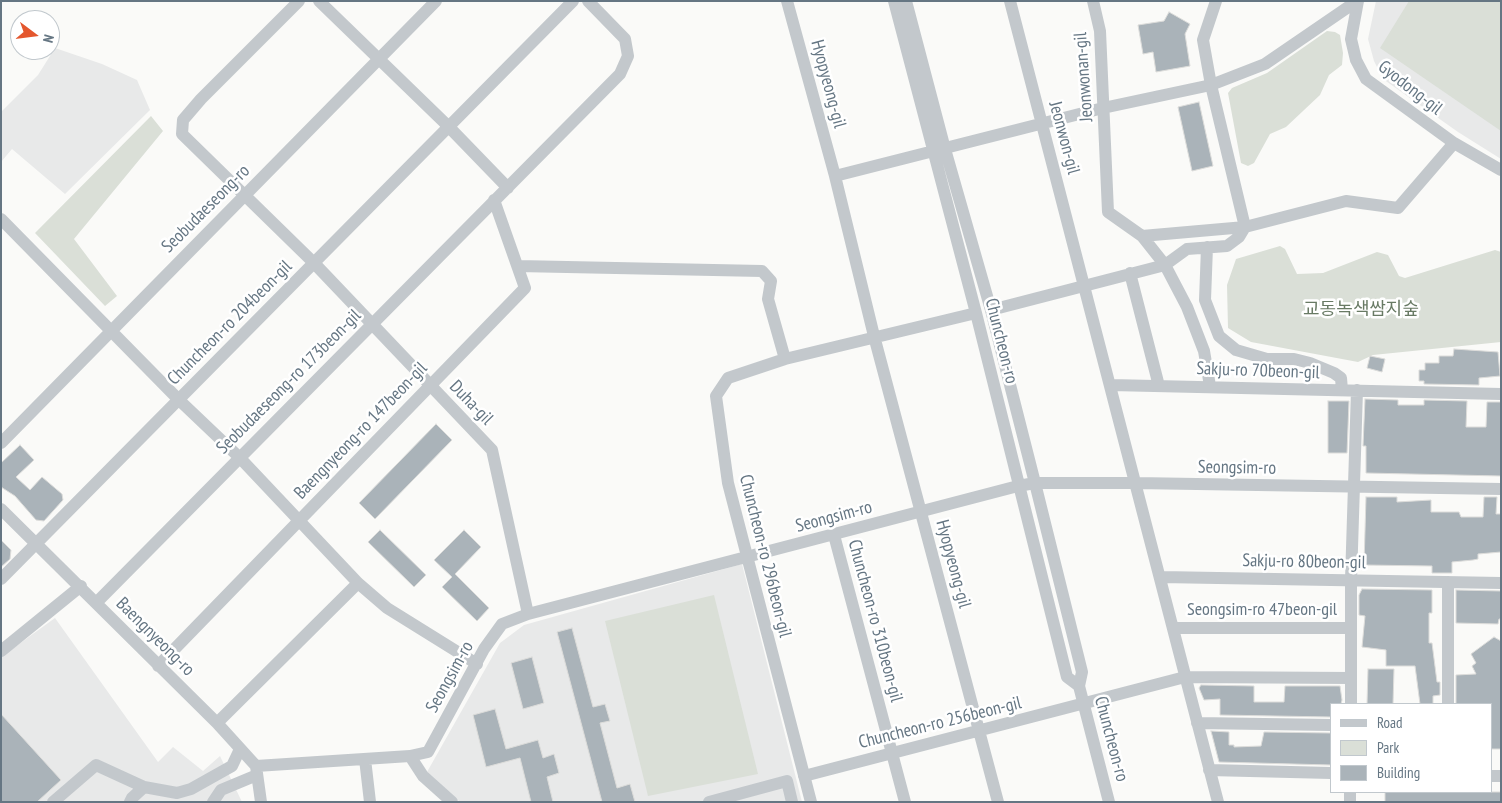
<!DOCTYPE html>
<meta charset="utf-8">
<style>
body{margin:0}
#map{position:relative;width:1502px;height:803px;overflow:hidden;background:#fafaf8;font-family:"PT Sans Narrow",sans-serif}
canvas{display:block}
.frame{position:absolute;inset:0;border:2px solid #657683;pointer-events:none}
.legend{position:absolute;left:1330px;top:703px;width:162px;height:90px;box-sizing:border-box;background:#fff;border:1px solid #c1c8cd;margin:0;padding:6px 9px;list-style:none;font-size:15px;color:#657683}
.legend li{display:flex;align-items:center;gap:10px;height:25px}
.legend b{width:25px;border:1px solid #c1c8cd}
.north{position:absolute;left:10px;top:10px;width:50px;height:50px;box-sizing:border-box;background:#fff;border:1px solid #c1c8cd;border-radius:50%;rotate:105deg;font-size:14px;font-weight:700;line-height:20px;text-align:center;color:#657683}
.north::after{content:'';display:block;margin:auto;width:18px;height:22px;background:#e4572e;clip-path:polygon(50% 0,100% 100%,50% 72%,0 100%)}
</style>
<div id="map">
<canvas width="1502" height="803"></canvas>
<div class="frame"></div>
<ul class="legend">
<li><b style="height:6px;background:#c3c8cc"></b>Road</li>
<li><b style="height:14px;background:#dadfd7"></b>Park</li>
<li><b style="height:14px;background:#aab3b9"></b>Building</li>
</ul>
<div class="north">N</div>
</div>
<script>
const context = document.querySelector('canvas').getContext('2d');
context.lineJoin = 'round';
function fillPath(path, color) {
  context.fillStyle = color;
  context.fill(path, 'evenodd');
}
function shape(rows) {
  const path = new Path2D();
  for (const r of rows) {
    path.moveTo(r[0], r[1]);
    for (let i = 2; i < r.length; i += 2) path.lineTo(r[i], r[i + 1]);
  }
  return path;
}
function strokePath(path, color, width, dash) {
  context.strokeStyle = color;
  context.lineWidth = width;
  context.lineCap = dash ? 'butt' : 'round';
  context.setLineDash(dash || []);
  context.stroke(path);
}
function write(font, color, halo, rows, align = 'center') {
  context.font = font + ' "PT Sans Narrow","Noto Sans KR",sans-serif';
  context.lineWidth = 5;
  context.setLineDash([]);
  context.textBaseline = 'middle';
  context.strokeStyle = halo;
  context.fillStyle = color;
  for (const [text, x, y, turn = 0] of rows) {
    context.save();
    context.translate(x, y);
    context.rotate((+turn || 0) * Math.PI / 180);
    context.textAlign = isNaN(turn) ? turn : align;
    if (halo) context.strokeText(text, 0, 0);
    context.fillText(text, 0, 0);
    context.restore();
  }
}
fillPath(shape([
 [1376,1,1501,1,1501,159,1458,132,1383,79,1374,61,1368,39],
 [55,48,102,64,137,80,150,110,65,194,12,149,1,162,1,112,38,75],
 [742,564,802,802,460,802,427,772,500,643,524,625],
 [55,618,158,762,173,747,203,771,220,756,242,802,1,802,1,657]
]), '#e8e9e9');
fillPath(shape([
 [1409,1,1501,1,1501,131,1380,48],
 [1327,31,1335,32,1340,35,1343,53,1342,65,1329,75,1320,95,1286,127,1270,134,1254,163,1248,166,1241,163,1228,93,1232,88,1267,73],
 [151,116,163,131,74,239,117,296,105,306,35,233],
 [1280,246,1285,249,1297,274,1323,273,1377,252,1388,255,1399,276,1405,278,1495,250,1501,252,1501,342,1373,355,1358,362,1251,342,1228,328,1227,285,1236,259],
 [714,595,758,774,648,796,605,621]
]), '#dadfd7');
const building = shape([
 [1169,12,1190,24,1185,34,1190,66,1156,72,1153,52,1143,54,1138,25,1164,21,1169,12],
 [1199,102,1213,166,1192,171,1178,107,1199,102],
 [1454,349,1498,352,1500,376,1479,378,1479,385,1424,384,1424,381,1419,381,1419,370,1425,370,1425,363,1439,363,1439,356,1453,356,1454,349],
 [1370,356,1385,359,1382,372,1367,368,1370,356],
 [1365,399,1398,400,1398,405,1424,405,1424,400,1467,401,1466,427,1486,427,1487,402,1501,402,1501,476,1366,473,1366,446,1363,446,1365,399],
 [1328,401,1349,401,1347,453,1328,453,1328,401],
 [436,424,452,440,375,519,359,503,436,424],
 [20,445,34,460,16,477,30,490,42,477,62,494,63,500,44,521,36,520,15,496,1,487,1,463,20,445],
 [1366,497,1397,497,1397,502,1431,500,1431,512,1459,512,1461,517,1483,517,1484,497,1497,497,1496,514,1501,514,1501,552,1478,554,1478,559,1473,560,1452,562,1452,573,1432,573,1432,566,1364,565,1366,497],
 [380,530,426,575,414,587,368,542,380,530],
 [464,530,481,547,455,574,489,608,477,621,442,587,452,577,434,560,464,530],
 [1,540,11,550,10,559,1,567,1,540],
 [1362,589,1432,590,1432,613,1429,613,1429,643,1432,643,1437,682,1440,682,1440,695,1433,696,1433,704,1420,704,1415,666,1386,666,1386,650,1362,647,1365,616,1359,615,1359,595,1362,589],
 [1456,590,1501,591,1501,619,1499,619,1498,624,1456,623,1456,590],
 [572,628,593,707,605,704,610,721,600,723,617,788,630,784,635,802,602,802,557,632,572,628],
 [1494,637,1501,641,1501,749,1491,749,1491,704,1456,704,1456,675,1476,674,1472,666,1476,663,1471,654,1494,637],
 [532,657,544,703,523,709,511,663,532,657],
 [1368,669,1394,669,1393,704,1367,704,1368,669],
 [1201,685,1254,686,1254,702,1284,702,1285,686,1340,686,1342,700,1341,704,1331,704,1331,717,1220,715,1220,699,1204,700,1199,688,1201,685],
 [495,709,506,749,538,740,543,758,554,754,559,773,547,777,553,802,531,802,520,758,486,767,473,715,495,709],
 [1,714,61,780,37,802,1,802,1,714],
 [1211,731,1229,732,1229,745,1234,745,1234,747,1261,746,1264,732,1331,733,1331,765,1219,762,1211,731],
 [1385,792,1501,792,1501,802,1385,802,1385,792]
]);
fillPath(building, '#aab3b9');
strokePath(building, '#dcdcda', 1);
strokePath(shape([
 [299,1,201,99,183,120,182,134,314,263,492,450,528,614],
 [319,1,448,126,508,188],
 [787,1,835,176,874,336,998,802],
 [894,1,976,313,1067,677,1079,686],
 [906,1,945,149,991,310,1035,483,1082,672,1079,686,1109,802],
 [1010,1,1218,802],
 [1093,1,1100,31,1108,212,1142,236,1165,265,1187,307,1204,351,1210,386],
 [1358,1,1351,39,1356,60,1366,79,1454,143,1501,170],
 [835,176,1103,108,1211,85,1265,64,1357,1],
 [1,219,178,399,240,458,358,583,387,608,477,664],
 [1142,236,1245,227,1346,201,1398,208,1454,143],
 [1207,247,1205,300,1219,336,1236,350,1267,359,1294,359,1310,363,1334,373,1341,378,1342,390],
 [518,266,762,271,771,281,768,299,785,359],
 [1130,273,1159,386],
 [991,310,1165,265,1187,249,1227,246,1239,237,1245,227,1211,85,1203,40,1216,1],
 [1111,385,1501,394],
 [1,443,436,1],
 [1,509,217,723,256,766,261,802],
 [834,535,905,802],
 [1161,577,1501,583],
 [1,579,573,1],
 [1448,582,1448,704],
 [97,602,620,74,628,56,625,39,588,1],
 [1173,628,1351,628],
 [1,651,81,586],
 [158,666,525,288,494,200],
 [1351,704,1351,580,1357,390],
 [217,723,358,583],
 [1197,723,1331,725],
 [410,756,423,776,452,802],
 [365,759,370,802],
 [256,766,410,756,428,752,484,649,502,624,528,614,1018,486,1035,483,1136,483,1501,489],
 [1209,770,1331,773],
 [804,776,1185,677,1351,678],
 [1491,776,1501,776],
 [53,802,96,765,144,787],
 [130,802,132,798,144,787,177,793,191,789,232,766,240,749],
 [213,802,221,790,257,775],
 [709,802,787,781,792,802],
 [811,802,728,483,716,396,728,378,785,359,976,313],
 [1350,802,1350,792]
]), '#c3c8cc', 12);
write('18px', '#657683', '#fff', [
 ["Jeonwonan-gil",1084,77,-94],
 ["Hyopyeong-gil",828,84,75],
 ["Gyodong-gil",1410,88,38],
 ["Jeonwon-gil",1064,138,75],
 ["Seobudaeseong-ro",206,209,-45],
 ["Chuncheon-ro 204beon-gil",230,323,-45],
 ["Chuncheon-ro",1001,341,76],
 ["Sakju-ro 70beon-gil",1258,371,2],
 ["Seobudaeseong-ro 173beon-gil",289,382,-45],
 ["Duha-gil",471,403,46],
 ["Baengnyeong-ro 147beon-gil",361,431,-46],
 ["Seongsim-ro",1237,468,1],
 ["Seongsim-ro",834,517,-15],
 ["Chuncheon-ro 296beon-gil",765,556,76],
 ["Sakju-ro 80beon-gil",1304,562,1],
 ["Hyopyeong-gil",953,564,75],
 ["Seongsim-ro 47beon-gil",1262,610],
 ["Chuncheon-ro 310beon-gil",875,621,75],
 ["Baengnyeong-ro",155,637,45],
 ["Seongsim-ro",450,677,-61],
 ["Chuncheon-ro 256beon-gil",940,723,-14],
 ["Chuncheon-ro",1111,739,75]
]);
write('18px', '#687a64', '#fff', [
 ["교동녹색쌈지숲",1361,310]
]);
</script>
